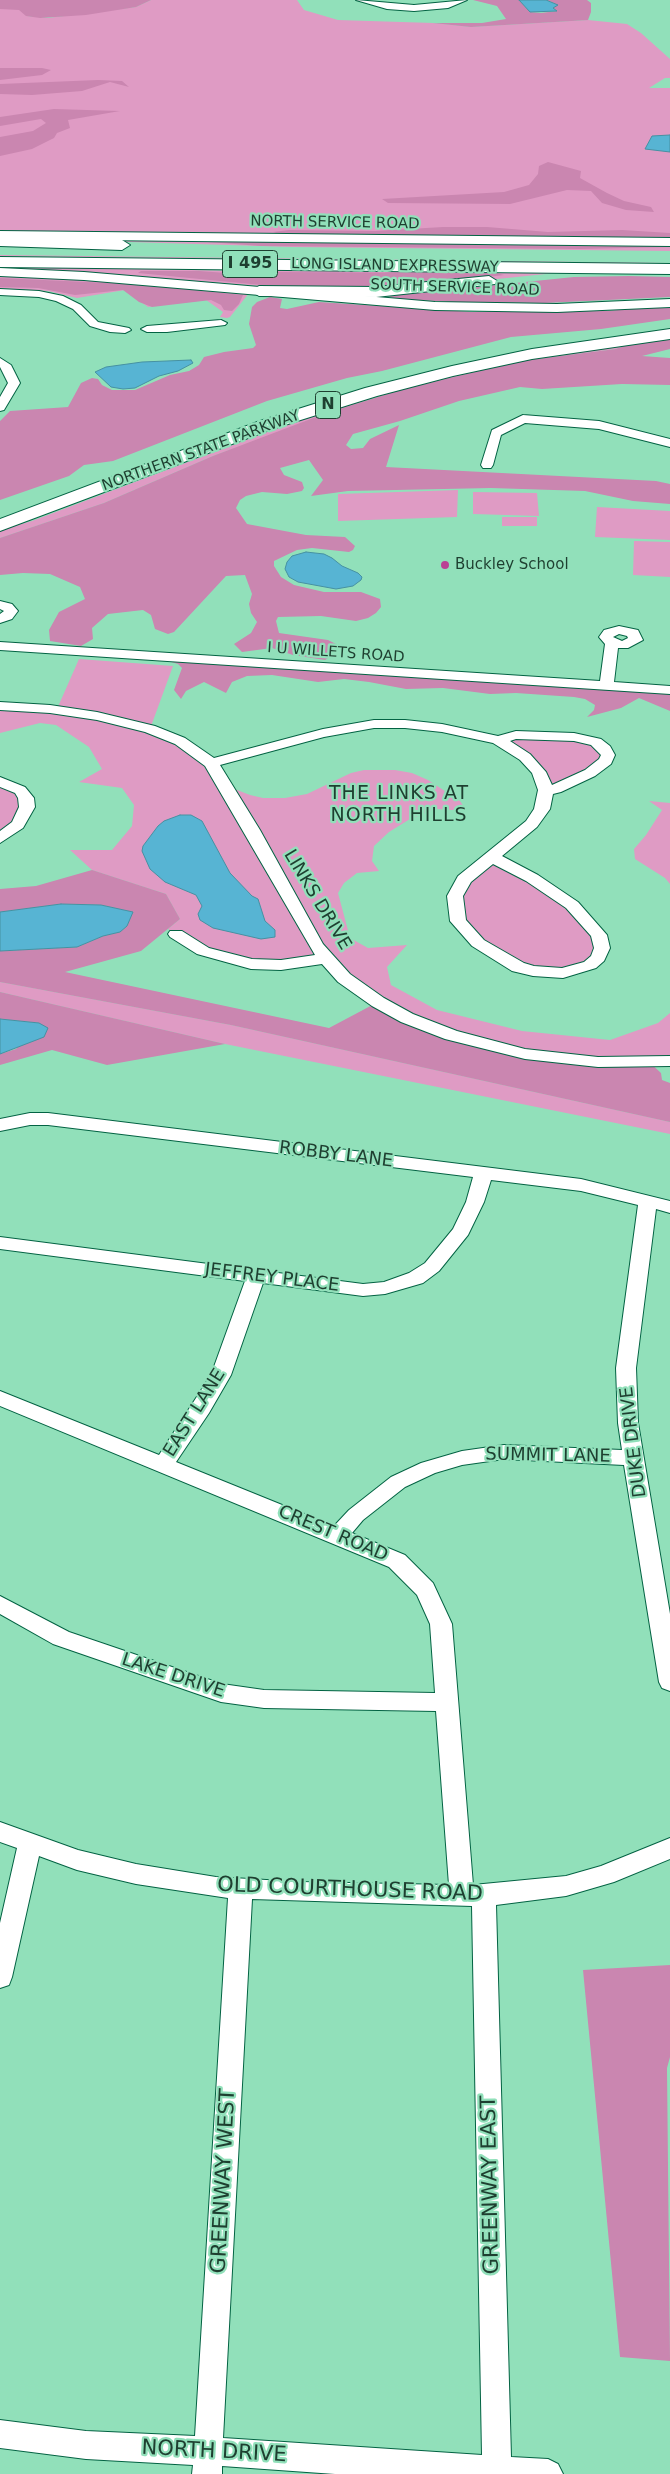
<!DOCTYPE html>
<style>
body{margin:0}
canvas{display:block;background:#91e0ba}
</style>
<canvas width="670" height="2474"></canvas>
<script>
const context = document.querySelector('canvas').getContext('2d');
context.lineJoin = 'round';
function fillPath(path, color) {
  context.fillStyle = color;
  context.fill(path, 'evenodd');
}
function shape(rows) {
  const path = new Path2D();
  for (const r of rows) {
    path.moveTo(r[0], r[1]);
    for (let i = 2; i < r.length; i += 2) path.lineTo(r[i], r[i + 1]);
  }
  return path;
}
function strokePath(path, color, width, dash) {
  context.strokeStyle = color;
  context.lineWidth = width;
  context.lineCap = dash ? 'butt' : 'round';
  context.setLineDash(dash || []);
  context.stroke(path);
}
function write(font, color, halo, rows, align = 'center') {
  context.font = font + ' "DejaVu Sans",sans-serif';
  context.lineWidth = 4.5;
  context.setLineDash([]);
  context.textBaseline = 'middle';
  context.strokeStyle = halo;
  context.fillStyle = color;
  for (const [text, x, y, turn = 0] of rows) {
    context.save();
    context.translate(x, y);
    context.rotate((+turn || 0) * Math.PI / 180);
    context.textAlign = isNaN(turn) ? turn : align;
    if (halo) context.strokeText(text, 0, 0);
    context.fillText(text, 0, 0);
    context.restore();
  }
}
fillPath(shape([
 [151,0,297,0,304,10,338,20,433,23,471,27,588,20,627,24,641,33,670,59,670,78,665,78,649,88,670,88,670,242,0,235,0,6,22,7,27,16,48,18,136,7],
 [0,238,670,244,670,251,293,247],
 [0,255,670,263,670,264,0,256],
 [0,266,241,271,261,269,555,273,411,288,260,286,148,277,0,270],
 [0,274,47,276,249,293,230,317,227,318,220,317,223,312,202,297,148,307,125,290,77,298,48,291,0,288],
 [670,336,670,339,634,342,616,349,520,361,373,398,213,456,104,503,0,538,0,530,32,521,320,412,378,393,518,360],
 [458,490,457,517,338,521,338,494],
 [473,492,537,493,539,516,473,514],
 [597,507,670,511,670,540,595,537],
 [502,517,537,517,537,526,502,526],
 [634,541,670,542,670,577,633,575],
 [79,659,173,666,150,729,180,741,224,785,250,795,263,798,285,798,307,794,351,773,364,770,395,770,412,773,428,780,460,801,464,807,453,810,436,809,410,819,389,832,374,846,372,861,379,871,357,873,344,883,338,893,350,938,368,948,407,945,387,967,391,985,437,1010,522,1031,610,1040,658,1023,670,1013,670,1061,525,1054,407,1018,326,958,281,965,203,951,168,929,180,919,166,894,92,870,70,850,112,850,132,826,134,805,122,788,79,782,102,769,89,747,56,725,40,723,0,733,0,706,57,709],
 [507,737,596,742,606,761,546,790,513,749],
 [0,781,8,783,27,807,0,838],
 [649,801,670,803,670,884,665,878,635,859,634,849,646,835,662,810],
 [492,857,532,878,599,935,590,965,533,971,464,931,458,889],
 [0,982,231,1025,670,1122,670,1134,225,1044,0,992]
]), '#df9bc4');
fillPath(shape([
 [0,0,151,0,136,7,86,15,40,18,26,16,19,10,0,9],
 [473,0,519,0,530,12,541,13,557,11,553,8,554,3,546,0,587,0,591,3,591,12,588,20,471,27,433,23,482,23,506,19,497,6],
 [0,68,42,68,51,70,42,75,0,80],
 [98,80,122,81,129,87,110,82,82,91,32,95,0,94,0,84],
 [54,109,120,111,68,120,70,128,57,133,54,138,32,149,0,156,0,137,33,131,46,123,41,119,0,126,0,117],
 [548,162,581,171,580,178,607,193,624,201,651,207,654,212,626,210,602,203,591,191,567,190,510,204,388,203,382,199,504,192,529,185,538,174,539,166],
 [443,227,487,227,548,232,622,230,670,233,670,237,284,235,273,232,289,230,375,231],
 [194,241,670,244,670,247,580,249,261,246],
 [141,271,199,271,254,275,279,272,496,273,504,275,416,286,354,289,292,288,138,273],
 [629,276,670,277,670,297,545,303,455,302,397,299,388,296,574,277],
 [0,278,130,284,243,295,239,304,232,311,224,310,221,305,211,300,152,307,139,302,123,290,75,295,38,288,0,287],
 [270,297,282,299,280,308,287,309,319,302,472,312,605,311,670,306,670,319,601,329,511,337,382,371,347,378,267,401,113,461,84,465,69,476,0,500,0,421,10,411,68,407,81,383,92,378,98,379,102,385,112,390,135,390,170,375,189,371,199,365,204,357,224,352,253,348,256,345,249,324,252,307,257,302],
 [670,339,670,349,642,356,670,358,670,385,622,384,542,389,520,387,459,401,400,421,353,434,346,445,351,449,363,448,370,439,399,425,386,467,656,481,670,484,670,504,633,501,585,491,491,488,348,491,311,496,323,480,309,460,280,468,284,475,302,482,304,488,302,491,287,494,262,492,246,496,240,500,236,508,247,524,306,535,345,537,355,546,353,550,349,552,312,548,297,550,274,561,274,566,281,577,294,585,324,592,361,592,380,599,381,607,376,613,368,618,356,621,321,616,278,617,276,621,279,633,328,640,338,645,335,654,325,660,293,655,272,648,242,652,234,644,251,633,257,622,251,613,249,604,252,594,245,575,226,576,174,632,168,634,155,629,151,615,143,610,108,614,92,628,93,639,81,646,50,641,49,630,59,612,85,599,80,587,50,574,23,573,0,575,0,538,104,503,213,456,324,414,397,391,520,361,616,349,634,342],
 [168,661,670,692,670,711,639,698,621,708,587,717,594,710,595,705,585,699,574,697,516,693,490,694,443,688,406,689,369,682,344,679,318,682,272,675,247,676,232,682,226,693,204,682,186,691,181,699,174,690,182,668,178,664],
 [92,870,166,894,180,919,141,951,65,972,329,1028,378,1002,407,1018,525,1054,649,1062,661,1073,662,1080,670,1083,670,1122,231,1025,0,982,0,951,77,947,103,936,120,932,127,926,132,912,101,905,61,904,0,912,0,889,36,886],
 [0,992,225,1044,107,1065,52,1050,0,1065,0,1054,16,1049,39,1023,0,1019],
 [670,1965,670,2057,667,2068,670,2361,620,2357,583,1970]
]), '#ca86b0');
const water = shape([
 [519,0,546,0,558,5,553,8,557,11,530,12,519,0],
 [670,135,670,152,645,149,652,136,670,135],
 [191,360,193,363,178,371,159,376,135,388,123,389,111,387,95,372,106,367,142,362,191,360],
 [306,552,324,554,332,558,342,566,358,573,362,577,361,580,353,586,336,589,298,582,289,577,285,569,287,562,292,556,306,552],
 [180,815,191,815,202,821,230,873,252,896,258,899,265,921,275,930,275,937,261,939,213,928,200,920,198,914,202,906,196,895,165,882,150,869,142,851,143,846,158,826,164,821,180,815],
 [61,904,101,905,133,912,127,926,120,932,103,936,77,947,0,951,0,912,61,904],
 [0,1019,39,1023,48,1028,44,1037,0,1054,0,1019]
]);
fillPath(water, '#57b4d3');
strokePath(water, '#4691a2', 1);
const minor = shape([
 [356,0,414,5,467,0,448,8,414,11,387,9,356,0],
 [0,289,39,291,63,296,81,305,98,322,129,328,131,330,125,333,110,332,90,326,73,309,56,301,39,297,0,295,0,289],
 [221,320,227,323,225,325,167,332,147,332,141,329,147,326,221,320],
 [0,358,11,365,20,383,4,410,0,411,0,397,8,383,0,367,0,358],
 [523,415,599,421,670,439,670,447,599,429,525,423,501,435,493,465,491,468,483,468,481,465,492,430,523,415],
 [0,601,12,604,18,611,12,619,0,623,0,614,4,611,0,609,0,601],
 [619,626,638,630,643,640,628,648,618,648,614,682,670,686,670,694,0,650,0,642,600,681,605,644,599,637,604,630,619,626],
 [619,634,627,636,628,638,622,641,613,637,619,634],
 [0,702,50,705,97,712,155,726,185,738,214,758,323,729,374,720,405,720,442,724,498,736,516,731,574,733,601,739,610,746,615,755,611,764,595,776,561,792,553,794,550,809,537,827,502,856,538,875,578,902,607,935,610,948,604,961,596,968,563,978,533,976,512,971,472,946,450,921,447,896,458,876,526,821,534,809,538,790,532,773,520,760,493,743,442,732,405,728,374,728,324,737,220,765,260,830,323,944,350,974,384,998,413,1014,457,1031,525,1049,598,1057,670,1056,670,1066,598,1067,525,1059,445,1039,401,1022,372,1006,338,982,322,964,281,970,251,969,197,954,170,937,168,934,170,931,182,931,209,948,252,959,281,960,315,955,205,766,175,744,145,732,97,720,50,713,0,710,0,702],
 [516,739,574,741,591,745,601,755,599,759,585,770,552,785,546,772,530,754,510,741,516,739],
 [493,864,526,881,566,908,591,936,594,948,591,956,584,962,562,968,534,966,524,963,484,940,466,920,463,896,471,882,493,864],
 [0,777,25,787,34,798,35,807,23,828,0,843,0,831,12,822,19,807,18,798,15,793,0,787,0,777],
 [30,1113,48,1113,581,1179,670,1201,670,1213,656,1209,636,1368,638,1423,670,1614,670,1691,662,1688,659,1682,624,1465,504,1459,462,1465,435,1473,405,1487,363,1520,352,1533,405,1555,433,1583,452,1624,473,1885,566,1876,601,1866,670,1838,670,1859,614,1882,566,1896,496,1905,511,2457,548,2459,558,2464,563,2474,335,2474,222,2466,222,2474,192,2474,193,2465,86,2459,0,2448,0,2420,86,2431,195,2436,228,1898,136,1884,77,1870,39,1856,12,1977,9,1985,0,1988,0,1923,17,1848,0,1842,0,1822,78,1850,136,1864,216,1877,300,1882,449,1885,436,1711,264,1708,221,1702,53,1644,0,1614,0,1596,69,1632,222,1684,264,1690,435,1693,430,1624,417,1595,389,1567,0,1406,0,1391,159,1455,211,1375,245,1281,0,1249,0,1237,363,1284,384,1282,409,1273,425,1263,453,1229,466,1202,473,1177,48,1125,30,1125,0,1131,0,1119,30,1113],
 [491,1180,581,1191,638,1205,616,1368,618,1423,622,1450,504,1445,462,1451,421,1463,391,1477,349,1510,334,1526,176,1462,209,1413,231,1375,263,1283,363,1296,385,1294,423,1283,439,1271,468,1235,484,1202,491,1180],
 [252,1899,472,1906,482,2455,223,2438,252,1899]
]);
const major = shape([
 [0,231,670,238,670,246,0,239,0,231],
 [0,268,84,272,435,302,557,304,670,299,670,307,557,312,435,310,84,280,0,276,0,268]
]);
const highway = shape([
 [0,236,122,240,130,245,122,250,0,246,0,236],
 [0,257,670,264,670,274,0,267,0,257],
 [489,276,497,281,495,284,376,297,259,296,251,291,259,286,376,287,489,276],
 [670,329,670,339,532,359,453,376,377,396,272,429,0,531,0,519,260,421,365,388,452,366,532,349,670,329]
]);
strokePath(minor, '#036343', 2);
strokePath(major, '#036343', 2);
strokePath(highway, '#036343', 2);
fillPath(minor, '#fff');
fillPath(major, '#fff');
fillPath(highway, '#fff');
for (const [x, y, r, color] of [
 [445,565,5,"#bb4194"]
]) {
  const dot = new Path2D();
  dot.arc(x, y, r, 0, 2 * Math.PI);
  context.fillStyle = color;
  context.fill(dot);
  strokePath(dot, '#91e0ba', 2);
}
write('15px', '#1e3f30', '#91e0ba', [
 ["NORTH SERVICE ROAD",335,223,1],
 ["LONG ISLAND EXPRESSWAY",395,266,1],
 ["SOUTH SERVICE ROAD",455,288,2],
 ["NORTHERN STATE PARKWAY",201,451,-20],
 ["I U WILLETS ROAD",336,653,4]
]);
write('15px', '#1e3f30', '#91e0ba', [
 ["Buckley School",455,565]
], 'left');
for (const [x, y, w] of [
 [250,264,55],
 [328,405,25]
]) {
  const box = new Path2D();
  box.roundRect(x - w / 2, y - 13.5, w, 27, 4);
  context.fillStyle = '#91e0ba';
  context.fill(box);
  strokePath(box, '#1e3f30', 1);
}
write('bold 16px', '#1e3f30', null, [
 ["I 495",250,264],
 ["N",328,405]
]);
write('18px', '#1e3f30', '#91e0ba', [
 ["LINKS DRIVE",317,900,59],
 ["ROBBY LANE",336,1155,7],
 ["JEFFREY PLACE",272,1278,7],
 ["EAST LANE",195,1413,-58],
 ["DUKE DRIVE",634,1442,-97],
 ["SUMMIT LANE",548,1456,1],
 ["CREST ROAD",333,1534,23],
 ["LAKE DRIVE",173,1676,18]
]);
context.letterSpacing = '1px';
write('19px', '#1e3f30', '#91e0ba', [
 ["THE LINKS AT",399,794],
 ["NORTH HILLS",399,816]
]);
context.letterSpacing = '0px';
write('21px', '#1e3f30', '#91e0ba', [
 ["OLD COURTHOUSE ROAD",350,1890,2],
 ["GREENWAY WEST",224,2181,-87],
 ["GREENWAY EAST",491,2185,-91],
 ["NORTH DRIVE",214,2452,3]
]);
</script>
